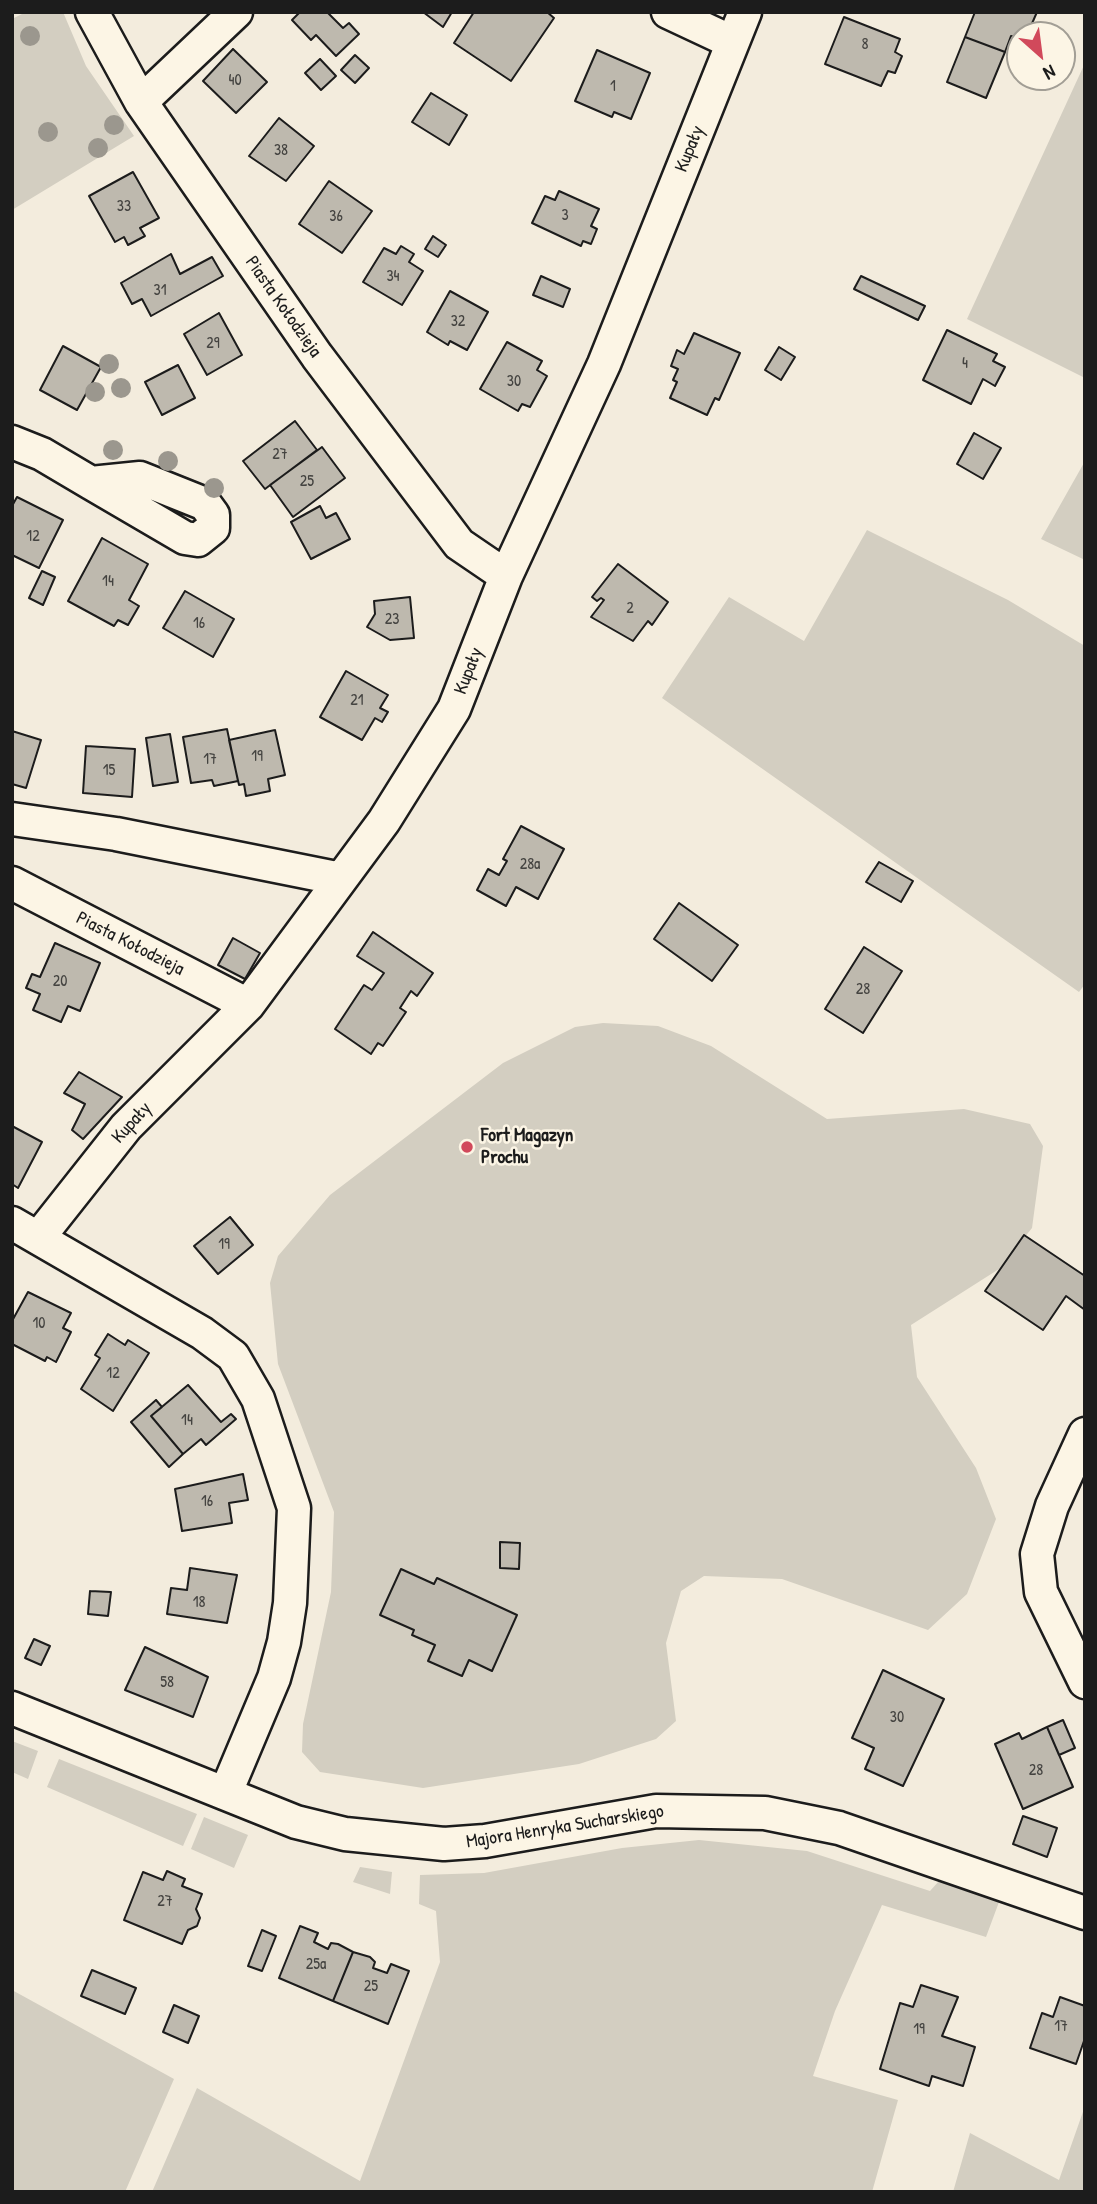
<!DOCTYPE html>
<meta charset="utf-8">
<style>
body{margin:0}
#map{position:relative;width:1097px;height:2204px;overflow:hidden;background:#f3ecdd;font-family:"Patrick Hand",sans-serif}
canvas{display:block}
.frame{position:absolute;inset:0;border:14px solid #1c1c1c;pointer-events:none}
.north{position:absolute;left:1006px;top:21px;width:70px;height:70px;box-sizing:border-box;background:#fcf5e5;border:2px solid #a29e95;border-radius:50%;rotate:152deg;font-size:19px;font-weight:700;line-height:28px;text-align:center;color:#1c1c1c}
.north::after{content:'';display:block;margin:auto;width:24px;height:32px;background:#d1495b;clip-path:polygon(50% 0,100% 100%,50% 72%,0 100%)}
</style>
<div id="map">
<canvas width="1097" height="2204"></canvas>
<div class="frame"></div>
<div class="north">N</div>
</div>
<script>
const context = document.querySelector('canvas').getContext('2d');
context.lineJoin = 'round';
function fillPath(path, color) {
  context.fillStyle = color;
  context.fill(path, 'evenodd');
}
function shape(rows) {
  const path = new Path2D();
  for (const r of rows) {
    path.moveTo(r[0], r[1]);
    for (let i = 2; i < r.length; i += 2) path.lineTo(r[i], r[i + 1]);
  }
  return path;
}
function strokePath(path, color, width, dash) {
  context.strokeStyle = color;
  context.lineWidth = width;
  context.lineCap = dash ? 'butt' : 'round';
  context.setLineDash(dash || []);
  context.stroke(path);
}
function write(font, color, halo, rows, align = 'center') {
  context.font = font + ' "Patrick Hand",sans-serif';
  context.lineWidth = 5;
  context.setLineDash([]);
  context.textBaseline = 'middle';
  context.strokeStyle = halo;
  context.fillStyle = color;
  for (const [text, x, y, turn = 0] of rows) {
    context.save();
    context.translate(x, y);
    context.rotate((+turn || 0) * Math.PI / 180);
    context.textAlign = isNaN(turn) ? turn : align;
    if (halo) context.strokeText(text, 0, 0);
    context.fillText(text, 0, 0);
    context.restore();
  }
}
fillPath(shape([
 [26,12,63,12,86,66,134,136,12,210,12,19],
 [1085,63,1085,378,967,319],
 [1085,461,1085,560,1041,539],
 [867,530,1008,600,1085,646,1085,984,1079,992,662,698,729,597,804,641],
 [603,1023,658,1026,711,1046,827,1119,964,1109,1030,1124,1043,1146,1032,1228,999,1269,911,1325,917,1377,976,1468,996,1519,967,1594,928,1630,782,1579,704,1576,681,1591,666,1643,676,1721,656,1739,579,1764,423,1788,320,1772,302,1752,303,1724,331,1592,334,1512,278,1364,270,1283,278,1256,330,1195,503,1063,575,1027],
 [12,1741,38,1751,28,1779,12,1772],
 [59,1759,197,1814,183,1846,47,1787],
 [204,1817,248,1835,234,1868,191,1849],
 [699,1840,807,1851,930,1891,939,1881,999,1902,986,1937,882,1905,835,2011,813,2076,898,2100,872,2192,152,2192,197,2088,360,2181,440,1962,436,1911,419,1904,420,1875,484,1873,622,1848],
 [360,1867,392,1872,390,1894,353,1882],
 [12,1990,174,2079,125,2192,12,2192],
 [1085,2106,1085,2192,953,2192,970,2133,1059,2180]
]), '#d3cec1');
const building = shape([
 [300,12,327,12,343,28,349,23,359,34,336,56,316,35,311,40,292,20,300,12],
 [423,12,452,12,443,27,423,12],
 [474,12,547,12,554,18,511,81,454,43,474,12],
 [975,12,1037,12,1027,35,1020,35,1020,39,1011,36,1005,52,965,37,975,12],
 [844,17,900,39,895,52,902,56,895,73,888,71,881,86,825,64,844,17],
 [965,37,1005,52,986,98,947,82,965,37],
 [233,49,267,82,236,113,203,81,233,49],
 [597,50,650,73,631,119,614,112,612,117,575,101,597,50],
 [355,55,369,68,355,83,341,70,355,55],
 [320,59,336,76,321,90,305,73,320,59],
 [431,93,467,115,449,145,412,122,431,93],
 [279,118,314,146,286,181,249,156,279,118],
 [133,172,159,218,140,228,145,236,128,245,124,237,115,242,89,196,133,172],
 [329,181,372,211,342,253,299,224,329,181],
 [559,191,599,209,591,226,597,229,591,244,583,241,581,246,532,223,545,196,555,200,559,191],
 [433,236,446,245,438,257,425,249,433,236],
 [401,246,414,254,409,262,423,271,402,305,363,282,384,248,396,254,401,246],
 [171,254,180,274,212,257,223,276,151,316,142,299,132,304,121,283,171,254],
 [541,276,570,289,563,307,533,295,541,276],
 [861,276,925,306,918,320,854,289,861,276],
 [450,291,488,312,467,350,450,341,448,345,427,332,450,291],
 [219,313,242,355,207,375,184,334,219,313],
 [947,330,997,354,993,361,1005,367,995,386,983,379,971,404,923,380,947,330],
 [694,333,740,353,719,400,715,398,707,415,670,398,677,382,673,380,678,369,671,366,677,350,684,354,694,333],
 [507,342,542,361,537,370,547,376,530,407,522,404,518,411,480,389,507,342],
 [63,346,101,367,77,410,40,390,63,346],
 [779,347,795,357,781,380,765,370,779,347],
 [178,365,195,398,162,415,145,382,178,365],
 [295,421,317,450,265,489,243,461,295,421],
 [974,433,1001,448,983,479,957,464,974,433],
 [322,447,345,478,293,517,270,485,322,447],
 [17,497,63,520,39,568,12,555,12,506,17,497],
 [320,506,326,518,336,513,350,539,311,559,291,522,320,506],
 [102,538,148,564,129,600,139,606,128,625,118,620,114,626,68,601,102,538],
 [618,564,668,602,652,625,648,621,633,641,591,617,604,600,601,598,597,601,592,597,618,564],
 [42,571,55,577,43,605,29,598,42,571],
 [185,591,234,619,213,657,163,628,185,591],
 [410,597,414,638,390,640,367,627,375,614,374,601,410,597],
 [346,671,388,695,380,708,388,712,382,722,375,718,362,740,320,717,346,671],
 [227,729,238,781,214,786,212,780,191,783,183,737,227,729],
 [275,730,285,775,268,779,270,791,246,796,244,784,239,785,229,740,275,730],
 [12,731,41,740,26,788,12,784,12,731],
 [170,734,178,782,153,786,146,738,170,734],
 [86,746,135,749,132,797,83,793,86,746],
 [521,826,564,849,538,899,516,887,506,906,477,890,488,869,499,875,507,861,503,859,521,826],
 [879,862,913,881,901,902,866,882,879,862],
 [679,903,738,945,712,981,654,939,679,903],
 [373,932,433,973,417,996,411,991,400,1008,406,1012,383,1046,378,1043,371,1054,335,1029,364,985,372,990,384,973,357,956,373,932],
 [233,938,260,953,245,979,218,965,233,938],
 [55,943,100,963,80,1011,68,1006,61,1022,33,1010,40,994,26,988,32,974,40,977,55,943],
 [864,947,902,971,863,1033,825,1009,864,947],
 [79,1072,122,1097,83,1139,72,1130,85,1104,64,1093,79,1072],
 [12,1126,42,1142,18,1188,12,1184,12,1126],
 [230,1217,253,1245,218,1274,194,1246,230,1217],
 [1024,1235,1085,1276,1085,1310,1066,1296,1043,1330,985,1291,1024,1235],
 [28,1292,71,1313,63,1328,71,1332,56,1362,47,1357,45,1361,12,1344,12,1321,28,1292],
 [108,1334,125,1345,128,1340,149,1353,113,1411,81,1389,100,1358,95,1355,108,1334],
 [188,1385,221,1422,231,1414,236,1419,206,1445,201,1439,183,1454,151,1416,188,1385],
 [156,1400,162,1407,151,1416,183,1454,169,1467,131,1422,156,1400],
 [243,1474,248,1500,229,1503,232,1523,182,1531,175,1489,243,1474],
 [500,1542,520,1543,519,1569,500,1568,500,1542],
 [190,1568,237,1575,227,1623,167,1614,171,1588,187,1590,190,1568],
 [401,1569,434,1584,437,1578,517,1615,492,1671,469,1660,462,1676,428,1661,435,1645,412,1635,414,1630,380,1615,401,1569],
 [90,1591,111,1592,108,1616,88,1614,90,1591],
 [34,1639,50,1646,41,1665,25,1658,34,1639],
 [145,1647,208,1677,193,1717,125,1690,145,1647],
 [883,1670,944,1699,903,1786,865,1769,874,1748,852,1738,883,1670],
 [1063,1720,1075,1748,1059,1755,1047,1727,1063,1720],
 [1047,1727,1073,1787,1023,1809,995,1744,1019,1733,1022,1739,1047,1727],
 [1023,1816,1057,1828,1047,1857,1013,1844,1023,1816],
 [167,1871,185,1879,182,1886,202,1894,196,1909,200,1918,197,1926,188,1930,182,1944,124,1920,143,1872,163,1880,167,1871],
 [300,1926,318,1933,314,1942,328,1949,331,1943,338,1944,353,1952,333,2001,279,1978,300,1926],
 [262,1930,276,1936,262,1971,248,1966,262,1930],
 [353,1952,370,1957,375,1962,373,1968,387,1973,391,1964,409,1971,388,2024,333,2001,353,1952],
 [92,1970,136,1988,125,2014,81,1996,92,1970],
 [921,1985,958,1997,942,2036,975,2047,963,2086,932,2076,929,2086,880,2069,900,2003,913,2007,921,1985],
 [1060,1997,1085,2006,1085,2038,1076,2064,1030,2048,1042,2013,1053,2017,1060,1997],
 [174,2005,199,2016,188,2043,163,2032,174,2005]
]);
fillPath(building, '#beb9ae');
strokePath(building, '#1c1c1c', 2);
const minor = shape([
 [92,12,141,102,317,356,459,544,506,576],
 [668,12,732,42],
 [141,102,236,12],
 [12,442,42,454,91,483,185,538,198,540,213,528,213,515,205,504,140,478,91,483],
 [12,819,116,834,341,879],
 [12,883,248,1005],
 [12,1223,202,1333,233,1356,258,1399,294,1508,290,1603,284,1642,274,1678,226,1792],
 [39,1237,126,1127,248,1005,384,821,454,709,506,576,604,364,745,12],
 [1085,1434,1052,1506,1037,1554,1041,1592,1085,1682],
 [12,1708,296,1822,345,1834,444,1844,485,1841,656,1811,765,1813,839,1828,1085,1913]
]);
strokePath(minor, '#1c1c1c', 37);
strokePath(minor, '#fcf5e5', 32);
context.fillStyle = '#9b978e';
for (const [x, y] of [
 [30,36],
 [114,125],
 [48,132],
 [98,148],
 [109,364],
 [121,388],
 [95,392],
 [113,450],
 [168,461],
 [214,488]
]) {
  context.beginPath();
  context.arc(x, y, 10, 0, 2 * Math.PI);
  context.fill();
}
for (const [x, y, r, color] of [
 [467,1147,7,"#d1495b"]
]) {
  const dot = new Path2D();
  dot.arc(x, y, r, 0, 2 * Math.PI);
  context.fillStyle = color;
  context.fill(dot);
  strokePath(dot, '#fcf5e5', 2.5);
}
write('16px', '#444340', null, [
 ["8",865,45],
 ["40",235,81],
 ["1",613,87],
 ["38",281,151],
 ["33",124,207],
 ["3",565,216],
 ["36",336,217],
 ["34",393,277],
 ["31",160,291],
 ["32",458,322],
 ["29",213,344],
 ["4",965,364],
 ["30",514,382],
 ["27",280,455],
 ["25",307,482],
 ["12",33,537],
 ["14",108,582],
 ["2",630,609],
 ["23",392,620],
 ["16",199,624],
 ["21",357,701],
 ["19",257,757],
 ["17",210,760],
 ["15",109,771],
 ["28a",530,865],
 ["20",60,982],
 ["28",863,990],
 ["19",224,1245],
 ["10",39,1324],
 ["12",113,1374],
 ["14",187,1421],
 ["16",207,1502],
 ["18",199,1603],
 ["58",167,1683],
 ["30",897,1718],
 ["28",1036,1771],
 ["27",165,1902],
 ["25a",316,1965],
 ["25",371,1987],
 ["17",1061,2027],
 ["19",919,2030]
]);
write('19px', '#1c1c1c', '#fcf5e5', [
 ["Kupały",690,149,-68],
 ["Piasta Kołodzieja",283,307,55],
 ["Kupały",469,671,-69],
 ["Piasta Kołodzieja",130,944,27],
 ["Kupały",132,1123,-48],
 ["Majora Henryka Sucharskiego",565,1827,-9]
]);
write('bold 19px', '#1c1c1c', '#fcf5e5', [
 ["Fort Magazyn",481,1136],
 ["Prochu",481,1158]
], 'left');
</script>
